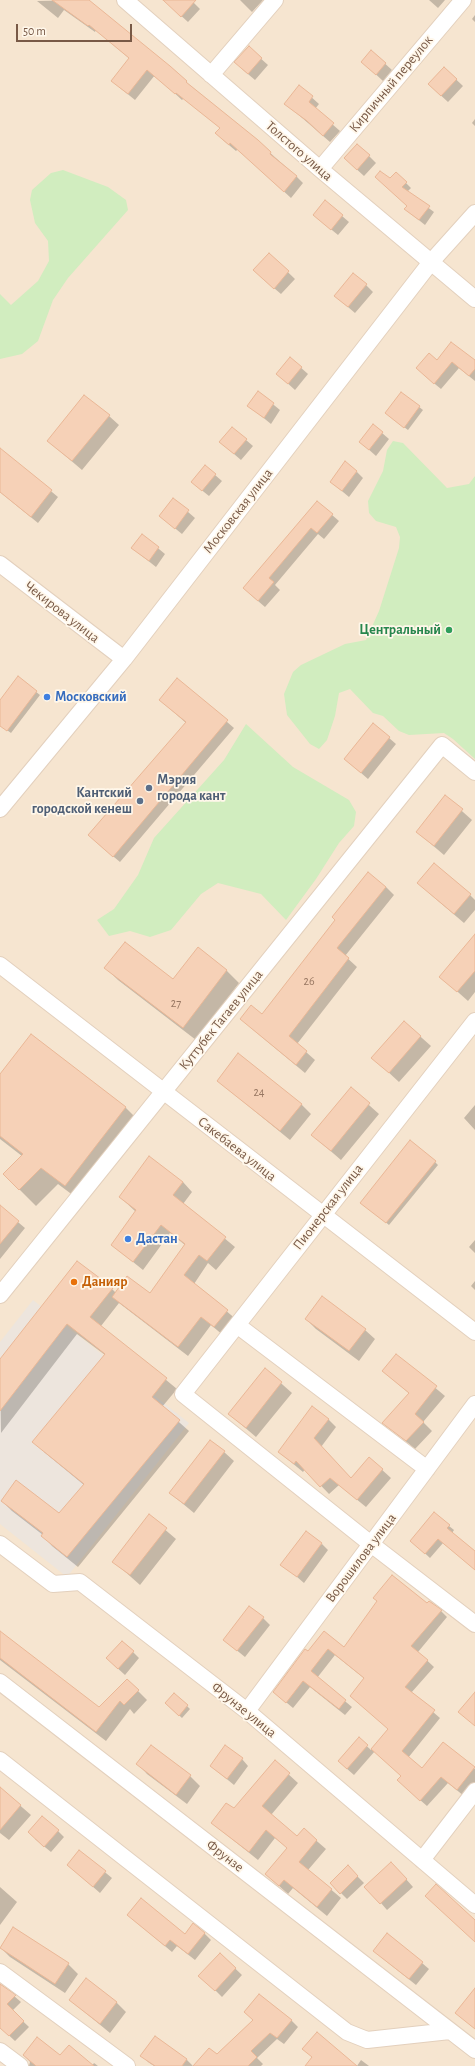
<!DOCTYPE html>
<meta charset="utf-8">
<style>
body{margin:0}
#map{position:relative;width:475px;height:2066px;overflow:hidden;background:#fef4e2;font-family:"Alegreya Sans",sans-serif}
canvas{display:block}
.scale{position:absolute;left:16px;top:24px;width:116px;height:18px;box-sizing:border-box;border:2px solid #785946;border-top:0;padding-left:5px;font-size:12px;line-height:14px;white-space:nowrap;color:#785946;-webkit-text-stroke:3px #fff7ea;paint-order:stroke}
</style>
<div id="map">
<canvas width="475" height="2066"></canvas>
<div class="scale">50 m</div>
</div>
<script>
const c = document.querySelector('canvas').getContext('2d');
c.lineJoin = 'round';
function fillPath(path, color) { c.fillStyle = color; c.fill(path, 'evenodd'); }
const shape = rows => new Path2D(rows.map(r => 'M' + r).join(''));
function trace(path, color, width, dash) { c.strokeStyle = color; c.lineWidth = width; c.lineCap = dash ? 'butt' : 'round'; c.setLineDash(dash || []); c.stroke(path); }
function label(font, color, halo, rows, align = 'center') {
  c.font = font + ' "Alegreya Sans",sans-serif'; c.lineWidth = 3.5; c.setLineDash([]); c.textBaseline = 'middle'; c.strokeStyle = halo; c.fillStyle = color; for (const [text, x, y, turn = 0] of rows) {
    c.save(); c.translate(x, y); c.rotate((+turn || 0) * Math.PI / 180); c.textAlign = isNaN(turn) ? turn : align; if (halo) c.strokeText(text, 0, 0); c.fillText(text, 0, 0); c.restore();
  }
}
fillPath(shape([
 [0,0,475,0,475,2066,0,2066]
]), '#f6e5d0');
fillPath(shape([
 [33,1300,189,1423,67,1577,0,1524,0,1342]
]), '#ede5dd');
fillPath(shape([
 [63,170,108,187,126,200,128,210,68,278,53,300,38,341,22,354,0,359,0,294,11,305,38,281,49,261,48,241,35,223,30,200,32,190,51,173],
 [393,441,403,443,447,488,469,484,475,476,475,759,453,739,444,733,409,735,399,731,383,716,373,713,350,689,339,693,335,716,327,740,319,749,310,744,287,715,284,694,293,672,301,665,345,644,366,640,379,611,399,548,400,537,396,527,376,521,369,513,368,501,383,471,387,450],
 [246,724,293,767,349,800,356,812,354,826,339,843,316,879,286,920,261,894,218,883,201,894,171,930,150,937,130,931,109,936,97,920,114,909,138,875,154,838,224,760]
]), '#d1edbf');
fillPath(shape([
 [87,0,257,141,297,177,303,183,291,198,238,149,236,151,223,140,221,128,184,98,182,100,155,75,135,100,119,87,130,59,96,30,95,32,64,10,58,18,37,1],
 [175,0,191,0,200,9,188,22,177,12],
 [240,0,263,0,252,12],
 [429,0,445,0,438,8],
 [475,15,475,22,472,19],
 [249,48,268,65,255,80,242,69],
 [371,51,392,70,383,81,369,68],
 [444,68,463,86,448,102,436,91],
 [299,86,319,104,315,109,340,131,330,142,286,104],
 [475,119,475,126,472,123],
 [358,145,376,163,364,176,352,165],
 [391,179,406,183,411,188,407,192,434,212,425,225,405,209,408,206],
 [342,216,349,222,338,235,321,221],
 [269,254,295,279,281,294,261,277],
 [366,285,373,292,355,313,335,296],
 [290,358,308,374,295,390,284,380],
 [437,361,475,361,475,381,459,368,441,389,424,375],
 [258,392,280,410,271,424,249,406],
 [401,393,423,410,408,430,389,416],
 [109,416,119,425,82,470,48,441],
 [382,433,389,439,376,456,367,448],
 [246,440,253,446,241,460,220,442],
 [0,449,58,497,38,523,0,492],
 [357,472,363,478,349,497,331,482],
 [215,475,222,481,209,496,199,488],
 [173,499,195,518,182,534,160,516],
 [317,502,339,521,324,539,318,534,275,585,280,590,265,607,251,595],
 [142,535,165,554,156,567,132,548],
 [18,678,40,695,11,733,0,725,0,702],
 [177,679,234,728,120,862,96,842,186,723,160,700],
 [373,724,396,744,368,779,345,759],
 [445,796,472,820,444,855,417,832],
 [386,887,394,895,345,956,357,967,297,1044,315,1060,305,1073,250,1027,262,1015,336,920],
 [429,893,470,895,475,900,475,910,464,923],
 [475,938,475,992,468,1001,441,977],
 [198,949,227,971,239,983,196,1040,118,980,106,968,174,980],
 [404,1022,431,1046,399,1082,373,1058],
 [0,1075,125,1107,142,1124,82,1202,58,1184,36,1206,4,1174,22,1156,0,1139],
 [218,1081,301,1104,311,1114,290,1140],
 [351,1089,379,1114,341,1160,312,1135],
 [475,1105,475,1130,464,1118],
 [435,1162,438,1165,389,1225,365,1205],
 [183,1182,192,1192,183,1204,235,1247,216,1270,208,1263,194,1284,237,1320,224,1336,211,1325,188,1356,119,1303,101,1326,177,1389,162,1407,189,1431,78,1567,52,1546,43,1535,12,1511,2,1501,60,1515,84,1485,44,1452,105,1355,77,1334,1,1433,0,1361,112,1289,116,1293,150,1294,185,1245,170,1233,143,1270,112,1245,136,1212,120,1197],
 [0,1207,25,1228,0,1259],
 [475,1240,475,1253,469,1247],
 [475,1281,475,1290,471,1286],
 [306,1319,365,1330,375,1339,359,1361,316,1329],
 [396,1355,445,1396,423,1422,432,1431,415,1449,384,1423,410,1394,383,1371],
 [265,1369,292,1393,256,1437,229,1414],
 [328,1419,336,1427,321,1447,351,1479,369,1458,391,1478,366,1507,339,1485,329,1494,305,1469,303,1472,279,1452],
 [224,1452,234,1461,194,1513,170,1493],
 [149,1516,176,1539,140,1585,113,1561],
 [449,1526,454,1530,452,1533,475,1552,475,1569,443,1543,430,1558,416,1545],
 [322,1544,328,1550,304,1583,282,1564],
 [427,1605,441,1611,447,1617,418,1652,434,1667,411,1693,440,1718,408,1758,422,1770,443,1743,475,1769,475,1783,464,1796,448,1783,427,1806,404,1786,402,1776,375,1751,354,1775,346,1768,359,1739,371,1750,389,1730,365,1679,335,1655,317,1678,352,1707,345,1715,310,1687,293,1708,274,1692,324,1633,344,1648],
 [263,1618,270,1625,245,1657,224,1640],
 [0,1633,99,1709,127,1680,147,1700,134,1714,130,1709,106,1741,0,1660],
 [133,1652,139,1658,125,1675,114,1665],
 [169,1706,187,1706,190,1709,182,1718],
 [242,1759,248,1766,234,1785,211,1766],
 [275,1762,298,1783,271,1815,297,1837,304,1830,326,1849,308,1870,341,1898,327,1916,293,1888,288,1894,266,1874,288,1848,275,1838,258,1860,212,1823,234,1810],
 [138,1764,190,1776,200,1786,187,1804,147,1774],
 [0,1788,31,1815,9,1840,0,1833],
 [58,1831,64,1837,51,1852,35,1839],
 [79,1851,112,1878,100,1893,68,1865],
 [348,1867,364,1883,347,1899,331,1883],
 [398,1870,413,1887,387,1910,381,1903],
 [0,1887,17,1902,0,1925],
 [135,1921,185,1935,204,1933,211,1940,195,1960,177,1946,172,1952],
 [388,1934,429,1969,416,1985,381,1957],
 [0,1947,68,1964,78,1974,65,1993,10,1957],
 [220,1954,242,1975,222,1997,200,1975],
 [0,1984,21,2002,12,2011,29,2027,15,2041,0,2027],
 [70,2000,116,2002,126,2012,110,2033],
 [291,2020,298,2027,284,2044,277,2039,257,2058,263,2064,261,2066,195,2066],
 [155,2037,187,2060,193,2066,154,2066,148,2062,142,2055],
 [24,2055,61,2057,92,2066,94,2063,98,2066,29,2066,30,2062],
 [361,2060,369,2066,357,2066]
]), '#0003');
const building = shape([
 [52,0,89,0,170,66,187,81,186,82,258,140,271,152,270,154,297,176,284,192,230,143,229,145,215,133,220,128,176,93,175,94,147,70,128,94,111,81,129,58,89,25,88,26,52,0],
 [163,0,196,0,181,17,163,0],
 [249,46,262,58,248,74,234,62,249,46],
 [371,50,386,63,376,75,361,62,371,50],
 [444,67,457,79,441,96,428,84,444,67],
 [299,85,313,96,309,102,334,123,323,136,307,121,284,104,299,85],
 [357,144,370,155,357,170,344,158,357,144],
 [380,171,390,178,396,172,407,182,402,187,430,206,419,220,404,209,407,206,375,177,380,171],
 [325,200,343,215,331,230,313,215,325,200],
 [269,253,289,271,274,289,253,270,269,253],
 [353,273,367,284,348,307,334,296,353,273],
 [451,342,475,360,475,369,469,376,452,362,434,384,416,368,429,353,437,360,451,342],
 [290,357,302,367,288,384,276,374,290,357],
 [258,391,274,403,264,418,247,406,258,391],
 [401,392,420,406,404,428,385,413,401,392],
 [84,395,110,415,72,461,47,441,84,395],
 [373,424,383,432,369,450,359,442,373,424],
 [232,427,247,439,234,454,219,442,232,427],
 [0,448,52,490,31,517,0,492,0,448],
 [345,461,357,471,342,491,330,482,345,461],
 [205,465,216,474,202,491,191,482,205,465],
 [173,498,189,510,175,529,159,516,173,498],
 [317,501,333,514,317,533,311,528,269,578,274,582,258,601,243,588,317,501],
 [142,534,159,547,149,561,131,548,142,534],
 [18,676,37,691,7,731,0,726,0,700,18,676],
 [177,678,228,720,113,857,88,835,186,722,159,700,177,678],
 [373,723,390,737,361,773,344,759,373,723],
 [445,795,463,809,434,846,416,832,445,795],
 [434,863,471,894,454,914,417,883,434,863],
 [368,872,386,887,337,948,349,958,289,1036,307,1051,296,1065,240,1019,251,1005,262,1014,335,920,332,917,368,872],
 [475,934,475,971,457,992,439,977,475,934],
 [125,942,173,979,198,947,227,970,183,1028,104,968,125,942],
 [404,1021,421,1036,389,1073,371,1058,404,1021],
 [31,1034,126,1107,65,1186,41,1168,19,1190,3,1174,23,1154,0,1136,0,1074,31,1034],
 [238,1053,302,1104,280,1131,217,1081,238,1053],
 [351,1087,370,1103,331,1151,311,1135,351,1087],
 [410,1140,436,1161,386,1223,360,1203,410,1140],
 [149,1156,183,1182,173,1195,226,1237,207,1261,199,1255,184,1275,228,1310,214,1327,201,1317,178,1347,112,1297,127,1276,150,1293,185,1244,161,1225,133,1262,111,1245,136,1210,119,1197,149,1156],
 [0,1205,19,1221,0,1244,0,1205],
 [77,1261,113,1288,90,1317,167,1378,152,1397,180,1420,67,1557,41,1536,43,1533,1,1501,16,1480,59,1513,84,1484,32,1442,105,1354,67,1324,0,1411,0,1359,77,1261],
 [322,1296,366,1329,349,1351,305,1319,322,1296],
 [396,1354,437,1386,415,1414,424,1422,406,1441,382,1423,409,1393,382,1371,396,1354],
 [265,1368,282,1382,246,1428,228,1414,265,1368],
 [312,1406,329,1419,314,1438,351,1478,369,1457,383,1469,357,1500,330,1478,320,1487,296,1461,294,1464,278,1452,312,1406],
 [210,1440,225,1451,184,1504,169,1493,210,1440],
 [434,1512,450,1525,447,1528,475,1551,475,1570,438,1539,425,1554,410,1541,434,1512],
 [149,1514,167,1528,130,1575,112,1562,149,1514],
 [306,1531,322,1543,297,1577,280,1565,306,1531],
 [392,1575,427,1603,429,1601,442,1610,411,1646,428,1660,405,1687,435,1710,402,1751,422,1768,443,1742,475,1767,457,1790,441,1777,420,1801,397,1780,401,1776,371,1749,388,1729,350,1696,364,1678,328,1649,311,1671,346,1700,339,1709,303,1681,286,1703,273,1692,305,1649,308,1651,324,1631,344,1647,377,1601,373,1598,392,1575],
 [249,1606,264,1617,237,1651,223,1640,249,1606],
 [0,1631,99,1707,127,1679,139,1690,124,1705,120,1701,96,1732,0,1658,0,1631],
 [122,1641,134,1651,118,1669,106,1658,122,1641],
 [475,1692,475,1726,458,1712,475,1692],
 [174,1693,188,1705,179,1716,165,1703,174,1693],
 [359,1737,368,1745,347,1769,338,1761,359,1737],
 [151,1745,191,1775,176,1795,136,1764,151,1745],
 [225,1745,243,1758,227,1779,210,1766,225,1745],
 [275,1760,290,1773,262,1806,297,1836,304,1828,317,1840,299,1862,332,1889,317,1907,284,1880,279,1886,265,1874,287,1848,266,1830,249,1852,211,1823,226,1803,234,1808,275,1760],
 [0,1787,21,1805,0,1830,0,1787],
 [42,1816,59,1830,44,1847,28,1832,42,1816],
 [79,1850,106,1871,93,1887,67,1865,79,1850],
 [391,1862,407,1879,380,1904,364,1887,391,1862],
 [348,1865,358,1876,340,1894,330,1883,348,1865],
 [436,1884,475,1920,475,1942,425,1896,436,1884],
 [141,1898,185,1934,193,1923,205,1933,188,1954,170,1940,165,1946,127,1915,141,1898],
 [13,1927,69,1963,55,1984,0,1948,13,1927],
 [387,1933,423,1962,409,1979,373,1951,387,1933],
 [220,1953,236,1968,215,1991,198,1976,220,1953],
 [86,1978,117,2002,100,2024,69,2000,86,1978],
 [0,1984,16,1995,7,2004,24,2021,9,2036,0,2028,0,1984],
 [475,1988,475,2029,455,2013,475,1988],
 [259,1994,292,2020,277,2038,270,2033,251,2051,257,2057,248,2066,193,2066,209,2048,217,2054,253,2020,244,2012,259,1994],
 [317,2032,357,2066,305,2066,312,2057,302,2049,317,2032],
 [155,2036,187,2059,182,2066,155,2066,140,2056,155,2036],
 [37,2037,60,2055,69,2045,94,2066,36,2066,23,2055,37,2037]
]);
fillPath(building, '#f6d1b7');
trace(building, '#eab796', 1);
const minor = shape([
 [125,0,320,169,475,299],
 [211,75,275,0],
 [320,169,463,0],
 [0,564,124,659],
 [0,809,124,659,431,262,475,213],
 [0,965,475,1332],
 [475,1021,183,1394,371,1544,475,1624],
 [0,1295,442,745,475,772],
 [237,1325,427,1469],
 [0,1544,53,1584,80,1582,247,1711,475,1905],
 [0,1682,475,2050],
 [247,1711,475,1404],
 [0,1760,347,2032,367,2040,450,2031],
 [422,1860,475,1791],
 [0,1972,127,2066],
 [0,2051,20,2066]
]);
trace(minor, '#e3d0bd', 18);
trace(minor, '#fff', 16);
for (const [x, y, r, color] of [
 [449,630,4,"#2e9e5b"],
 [47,697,4,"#3f7fe0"],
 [149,788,4,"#5c6f8a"],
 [140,801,4,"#5c6f8a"],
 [128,1239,4,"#3f7fe0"],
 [74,1282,4,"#e8710a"]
]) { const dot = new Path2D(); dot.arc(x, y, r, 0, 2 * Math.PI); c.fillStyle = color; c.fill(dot); trace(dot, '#fff7ea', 1.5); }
label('12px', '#987762', null, [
 ["26",309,981],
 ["27",176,1003],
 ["24",259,1092]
]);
label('14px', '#785946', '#fff7ea', [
 ["Кирпичный переулок",391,84,-50],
 ["Толстого улица",299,151,41],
 ["Московская улица",238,511,-52],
 ["Чекирова улица",62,612,38],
 ["Куттубек Тагаев улица",221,1020,-51],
 ["Сакебаева улица",237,1149,38],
 ["Пионерская улица",328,1207,-52],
 ["Ворошилова улица",361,1558,-53],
 ["Фрунзе улица",244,1710,39],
 ["Фрунзе",225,1856,38]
]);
label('bold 14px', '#27864d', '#fff7ea', [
 ["Центральный",441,630]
], 'right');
label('bold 14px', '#366cbe', '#fff7ea', [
 ["Московский",55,697],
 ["Дастан",136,1239]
], 'left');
label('bold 14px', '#4e5e75', '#fff7ea', [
 ["Мэрия",157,780],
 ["города кант",157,796],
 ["Кантский",132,793,"right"],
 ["городской кенеш",132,809,"right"]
], 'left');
label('bold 14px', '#c56008', '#fff7ea', [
 ["Данияр",82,1282]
], 'left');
</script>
